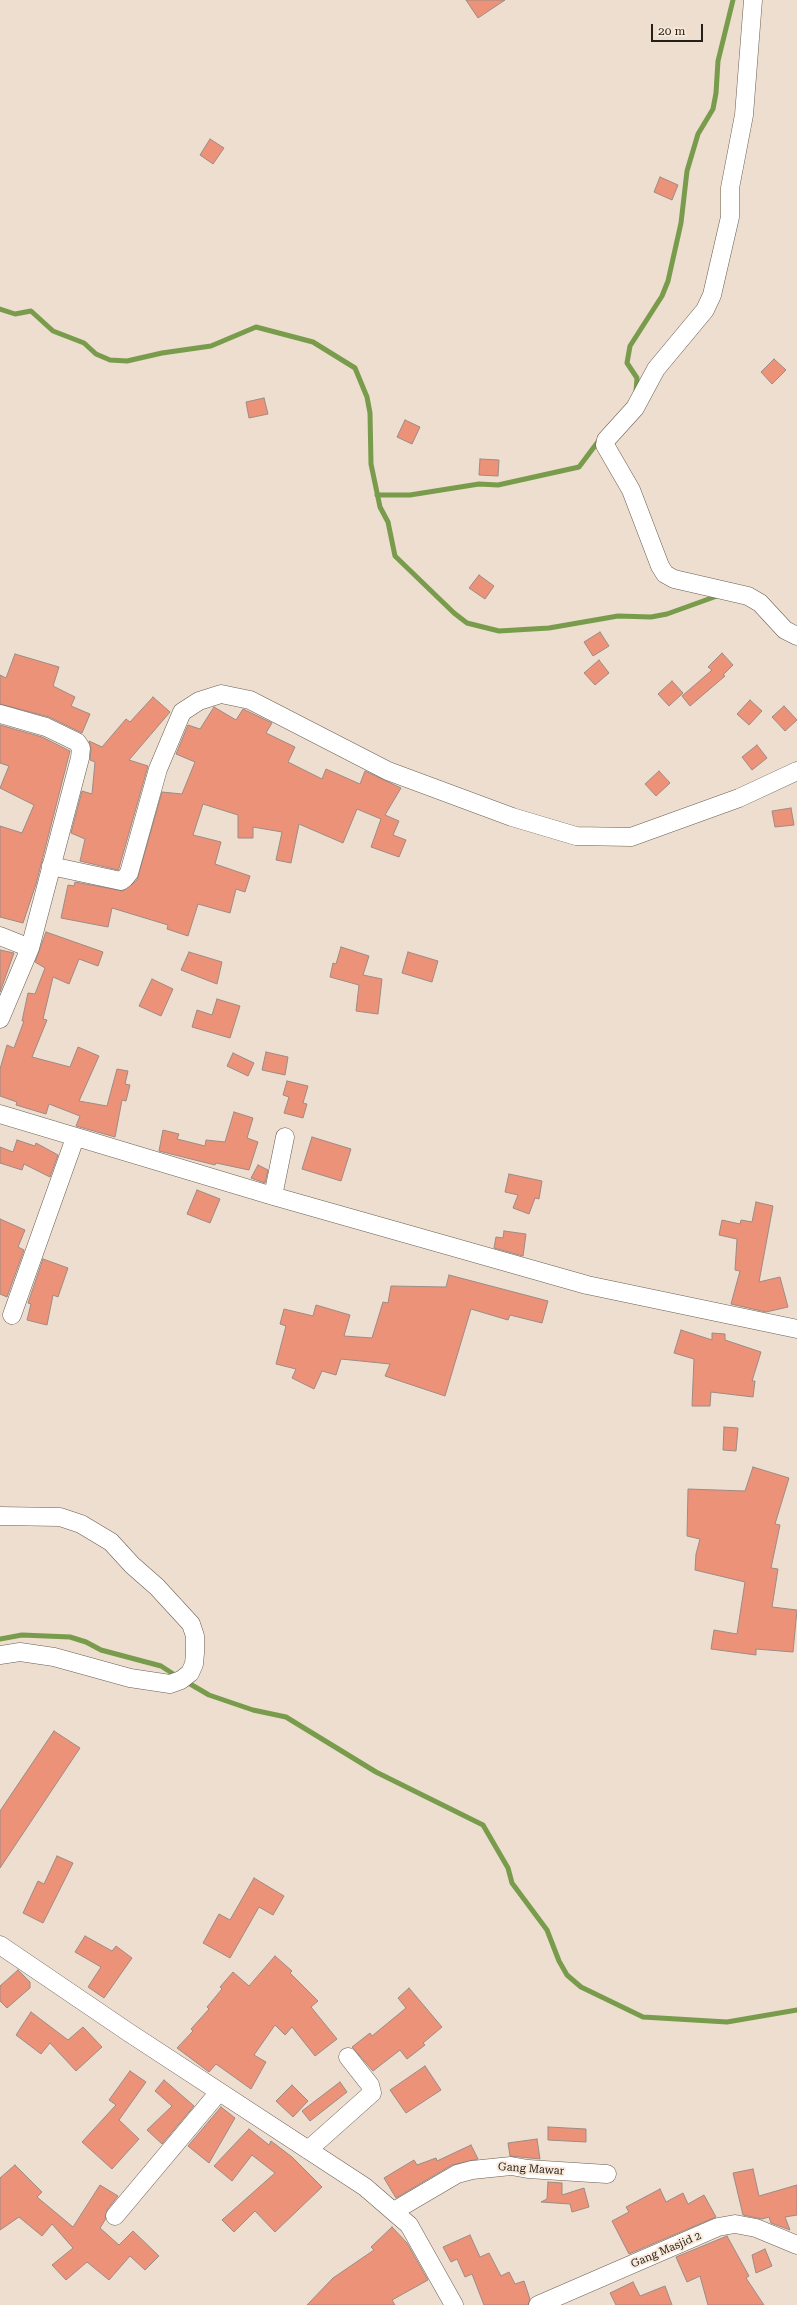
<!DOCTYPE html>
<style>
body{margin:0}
#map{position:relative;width:797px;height:2305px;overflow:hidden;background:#eddecf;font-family:"Roboto Serif",serif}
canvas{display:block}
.scale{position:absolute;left:651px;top:24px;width:52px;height:18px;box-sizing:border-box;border:2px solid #241f19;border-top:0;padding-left:5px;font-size:12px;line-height:14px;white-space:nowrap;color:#241f19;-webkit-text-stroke:3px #faebdc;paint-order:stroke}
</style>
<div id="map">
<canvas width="797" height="2305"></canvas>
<div class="scale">20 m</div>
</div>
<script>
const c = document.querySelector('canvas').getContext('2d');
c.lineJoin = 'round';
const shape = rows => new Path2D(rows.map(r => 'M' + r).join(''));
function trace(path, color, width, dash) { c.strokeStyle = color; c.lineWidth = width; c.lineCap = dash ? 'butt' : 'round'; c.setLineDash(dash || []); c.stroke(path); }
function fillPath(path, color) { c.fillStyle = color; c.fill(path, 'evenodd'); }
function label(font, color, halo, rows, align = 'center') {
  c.font = font + ' "Roboto Serif",serif'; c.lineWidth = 4; c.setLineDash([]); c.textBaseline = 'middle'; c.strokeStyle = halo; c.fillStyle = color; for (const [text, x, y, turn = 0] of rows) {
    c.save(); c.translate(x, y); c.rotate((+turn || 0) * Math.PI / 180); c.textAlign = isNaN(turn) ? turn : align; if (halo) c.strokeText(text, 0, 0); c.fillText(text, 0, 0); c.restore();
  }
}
trace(shape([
 [0,309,15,314,31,311,53,331,84,343,96,354,110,360,127,361,162,353,211,346,256,327,313,342,355,368,367,397,370,413,371,464,380,507,388,522,395,556,454,613,467,623,499,631,549,628,618,616,651,617,667,614,717,596],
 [636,391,637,378,627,363,630,346,662,296,668,281,681,223,687,171,698,134,713,109,716,93,718,61,733,0],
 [377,495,410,495,479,484,498,485,579,467,600,439],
 [0,1639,22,1635,70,1637,86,1642,101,1650,161,1666,178,1677],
 [185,1681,209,1695,253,1710,286,1717,376,1772,483,1825,508,1868,512,1883,547,1930,559,1961,567,1975,581,1987,643,2017,727,2022,797,2010]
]), '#789c4c', 5);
const building = shape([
 [466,0,505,0,478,18,466,0],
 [210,139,224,148,213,164,200,155,210,139],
 [660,177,678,185,672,200,654,192,660,177],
 [774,359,786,370,772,384,761,372,774,359],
 [264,398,268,414,249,418,246,402,264,398],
 [405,420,420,427,412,444,397,437,405,420],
 [480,459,499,460,498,476,479,475,480,459],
 [479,575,494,586,485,599,469,588,479,575],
 [600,632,609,646,593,656,584,642,600,632],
 [722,653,733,665,723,675,725,676,690,706,682,696,712,670,708,667,722,653],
 [15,654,59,667,53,686,75,697,71,706,90,714,82,733,49,717,0,704,0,675,6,678,15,654],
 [599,660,609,673,595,685,584,673,599,660],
 [672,681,683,693,669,706,658,694,672,681],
 [153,697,170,712,129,760,148,766,119,868,118,870,80,861,85,839,71,833,82,791,92,794,95,762,90,760,91,749,89,741,102,747,126,719,130,722,153,697],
 [750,700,762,711,749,725,737,714,750,700],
 [784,706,797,720,785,731,772,717,784,706],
 [214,707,236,720,243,709,272,723,266,733,295,747,288,762,322,779,326,769,360,784,365,771,401,788,385,815,399,821,393,835,406,840,399,857,371,847,381,819,357,809,343,843,299,824,291,863,276,860,282,832,253,827,253,838,238,838,238,815,203,804,193,835,221,842,215,864,250,876,245,892,236,889,230,913,198,904,188,936,167,929,168,925,112,908,108,927,61,918,68,885,74,886,75,882,123,891,137,880,162,792,182,794,195,762,176,754,188,725,200,729,214,707],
 [0,725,42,737,70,751,36,884,23,923,0,917,0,826,22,833,34,805,0,788,9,766,0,763,0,725],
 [757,745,767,758,752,770,742,757,757,745],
 [659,771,670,783,656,796,645,784,659,771],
 [791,808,794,825,775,827,772,811,791,808],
 [46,932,103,952,98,966,79,959,69,984,53,977,43,1019,47,1020,32,1057,70,1067,78,1047,99,1056,79,1101,107,1106,117,1069,128,1071,125,1084,130,1085,126,1101,122,1100,115,1137,76,1126,80,1116,49,1104,46,1114,16,1105,17,1102,0,1096,0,1069,7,1045,14,1048,24,1021,22,1021,28,993,35,994,45,968,35,962,46,932],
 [341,947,369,956,363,975,382,979,378,1014,356,1011,359,985,330,977,333,963,336,964,341,947],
 [0,950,14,953,0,992,0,950],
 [189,952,222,962,217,984,181,970,189,952],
 [408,952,438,961,432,982,402,973,408,952],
 [152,979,173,989,161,1016,139,1006,152,979],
 [217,999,240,1006,230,1038,192,1027,197,1010,212,1015,217,999],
 [266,1052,288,1057,285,1075,262,1070,266,1052],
 [233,1053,254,1063,248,1076,227,1066,233,1053],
 [287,1081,308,1086,303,1103,307,1104,303,1118,284,1113,289,1097,283,1095,287,1081],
 [234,1112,253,1118,247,1138,258,1142,249,1170,216,1163,215,1165,159,1151,163,1130,179,1134,177,1139,205,1146,206,1140,225,1142,234,1112],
 [312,1137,351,1149,341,1181,302,1169,312,1137],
 [17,1140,35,1146,36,1143,58,1155,50,1177,24,1164,22,1170,0,1163,0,1147,13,1152,17,1140],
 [258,1165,268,1170,265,1183,251,1178,258,1165],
 [509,1174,542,1181,539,1199,535,1198,529,1214,513,1208,518,1195,505,1192,509,1174],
 [197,1190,220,1199,210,1223,187,1214,197,1190],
 [756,1202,773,1206,759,1282,780,1277,788,1307,766,1312,731,1304,740,1271,735,1270,737,1239,719,1235,722,1220,740,1224,741,1220,752,1222,756,1202],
 [0,1219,25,1230,18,1247,24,1250,7,1297,0,1294,0,1219],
 [504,1231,526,1234,523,1256,494,1248,496,1237,503,1238,504,1231],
 [43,1259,68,1268,58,1297,53,1295,47,1325,27,1320,31,1304,28,1303,43,1259],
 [449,1275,548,1301,542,1323,510,1315,508,1320,471,1309,445,1396,385,1376,390,1364,341,1359,336,1375,322,1371,314,1389,292,1378,296,1369,276,1364,286,1326,280,1324,284,1309,313,1316,316,1305,350,1315,344,1336,372,1338,383,1302,388,1303,391,1286,446,1287,449,1275],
 [681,1330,712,1340,712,1333,725,1334,725,1340,761,1352,752,1381,755,1381,753,1397,711,1392,710,1406,692,1406,694,1359,674,1353,681,1330],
 [724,1427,738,1428,736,1451,723,1450,724,1427],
 [753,1467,789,1478,775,1524,780,1525,771,1568,778,1569,772,1607,797,1610,793,1652,756,1649,756,1655,711,1649,714,1630,737,1634,745,1582,695,1570,696,1554,700,1539,687,1536,688,1489,745,1491,753,1467],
 [54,1731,80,1748,0,1868,0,1811,54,1731],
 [57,1856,73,1863,43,1923,23,1913,38,1881,44,1884,57,1856],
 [254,1878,284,1896,273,1915,259,1907,230,1958,203,1943,219,1914,230,1920,254,1878],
 [85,1936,112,1951,116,1946,132,1958,104,1998,88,1987,101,1967,75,1952,85,1936],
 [275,1956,292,1971,290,1973,318,2001,311,2007,337,2039,315,2056,292,2027,285,2035,275,2025,254,2055,266,2062,251,2089,216,2064,209,2072,177,2048,193,2031,191,2029,209,2009,207,2007,222,1989,220,1987,233,1972,249,1986,275,1956],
 [18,1970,30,1982,30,1988,7,2008,0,2001,0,1986,18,1970],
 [409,1988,442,2027,423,2043,425,2045,407,2059,400,2050,373,2071,352,2047,370,2033,372,2036,406,2008,398,1998,409,1988],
 [31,2012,68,2040,83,2027,102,2047,76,2071,50,2043,41,2054,16,2035,31,2012],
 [425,2066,441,2090,406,2113,390,2090,425,2066],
 [130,2071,146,2082,119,2120,139,2139,112,2169,82,2142,116,2105,109,2100,130,2071],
 [164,2080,194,2106,162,2144,147,2130,172,2106,155,2091,164,2080],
 [340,2082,347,2092,310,2121,302,2111,340,2082],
 [292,2085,308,2101,293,2117,276,2101,292,2085],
 [221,2107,235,2118,209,2163,188,2146,221,2107],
 [548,2127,586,2129,586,2142,548,2140,548,2127],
 [249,2129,269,2145,271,2141,292,2157,322,2187,275,2232,255,2211,234,2232,222,2220,275,2173,252,2155,232,2181,214,2166,249,2129],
 [537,2139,540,2159,510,2156,508,2143,537,2139],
 [471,2145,478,2159,452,2165,396,2198,384,2178,414,2160,417,2165,436,2158,437,2161,471,2145],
 [15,2165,42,2192,37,2197,73,2227,100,2185,118,2196,107,2210,105,2220,100,2228,119,2245,133,2231,159,2256,145,2270,130,2256,109,2280,87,2262,66,2280,52,2265,73,2248,52,2224,42,2236,19,2217,0,2230,0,2178,15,2165],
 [753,2169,759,2196,797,2185,797,2215,785,2217,790,2230,771,2223,769,2217,762,2219,743,2215,733,2173,753,2169],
 [548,2182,562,2183,562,2195,584,2188,589,2207,572,2212,570,2204,541,2202,547,2199,548,2182],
 [660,2189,666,2202,683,2193,688,2204,704,2195,716,2217,629,2254,612,2221,629,2212,626,2207,660,2189],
 [392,2227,407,2243,428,2280,392,2300,395,2305,307,2305,333,2278,374,2250,371,2247,392,2227],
 [470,2235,480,2257,489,2253,501,2276,509,2272,515,2284,524,2281,530,2299,528,2305,484,2305,472,2274,465,2277,457,2259,451,2262,443,2247,470,2235],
 [727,2236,749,2276,746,2278,764,2305,708,2305,700,2276,687,2282,676,2257,727,2236],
 [765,2249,772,2266,756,2273,752,2255,765,2249],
 [633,2282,640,2296,665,2286,672,2305,616,2305,610,2293,633,2282]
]);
fillPath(building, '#ec9279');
trace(building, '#9e8a84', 1);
const minor = shape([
 [753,0,744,115,730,188,730,217,712,295,705,310,656,369,635,408,606,440,605,445,631,490,660,566,665,574,674,579,748,596,760,603,785,630,797,636],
 [0,714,46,727,77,742,81,748,80,758,30,948,0,1019],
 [51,866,121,881,125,878,129,873,158,769,182,712,199,701,221,694,250,700,388,771,512,817,576,836,631,837,739,798,797,771],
 [0,936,30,948],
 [0,1114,273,1196,587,1285,797,1329],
 [273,1196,285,1137],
 [12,1315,75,1138],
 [0,1516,60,1517,81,1524,111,1542,132,1565,157,1587,191,1624,195,1636,195,1653,194,1664,190,1673,181,1680,170,1684,130,1678,54,1657,20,1652,0,1655],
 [0,1945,128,2032,365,2187,409,2225,454,2305],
 [308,2150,372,2093,370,2085,348,2057],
 [394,2211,457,2174,472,2170,511,2166,528,2169,607,2174],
 [115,2216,219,2092],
 [538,2305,718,2227,735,2224,756,2228,797,2245]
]);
trace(minor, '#6b5e51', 19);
trace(minor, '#fff', 18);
label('11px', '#241f19', '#faebdc', [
 ["Gang Mawar",531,2169,4],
 ["Gang Masjid 2",666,2250,-23]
]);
</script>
